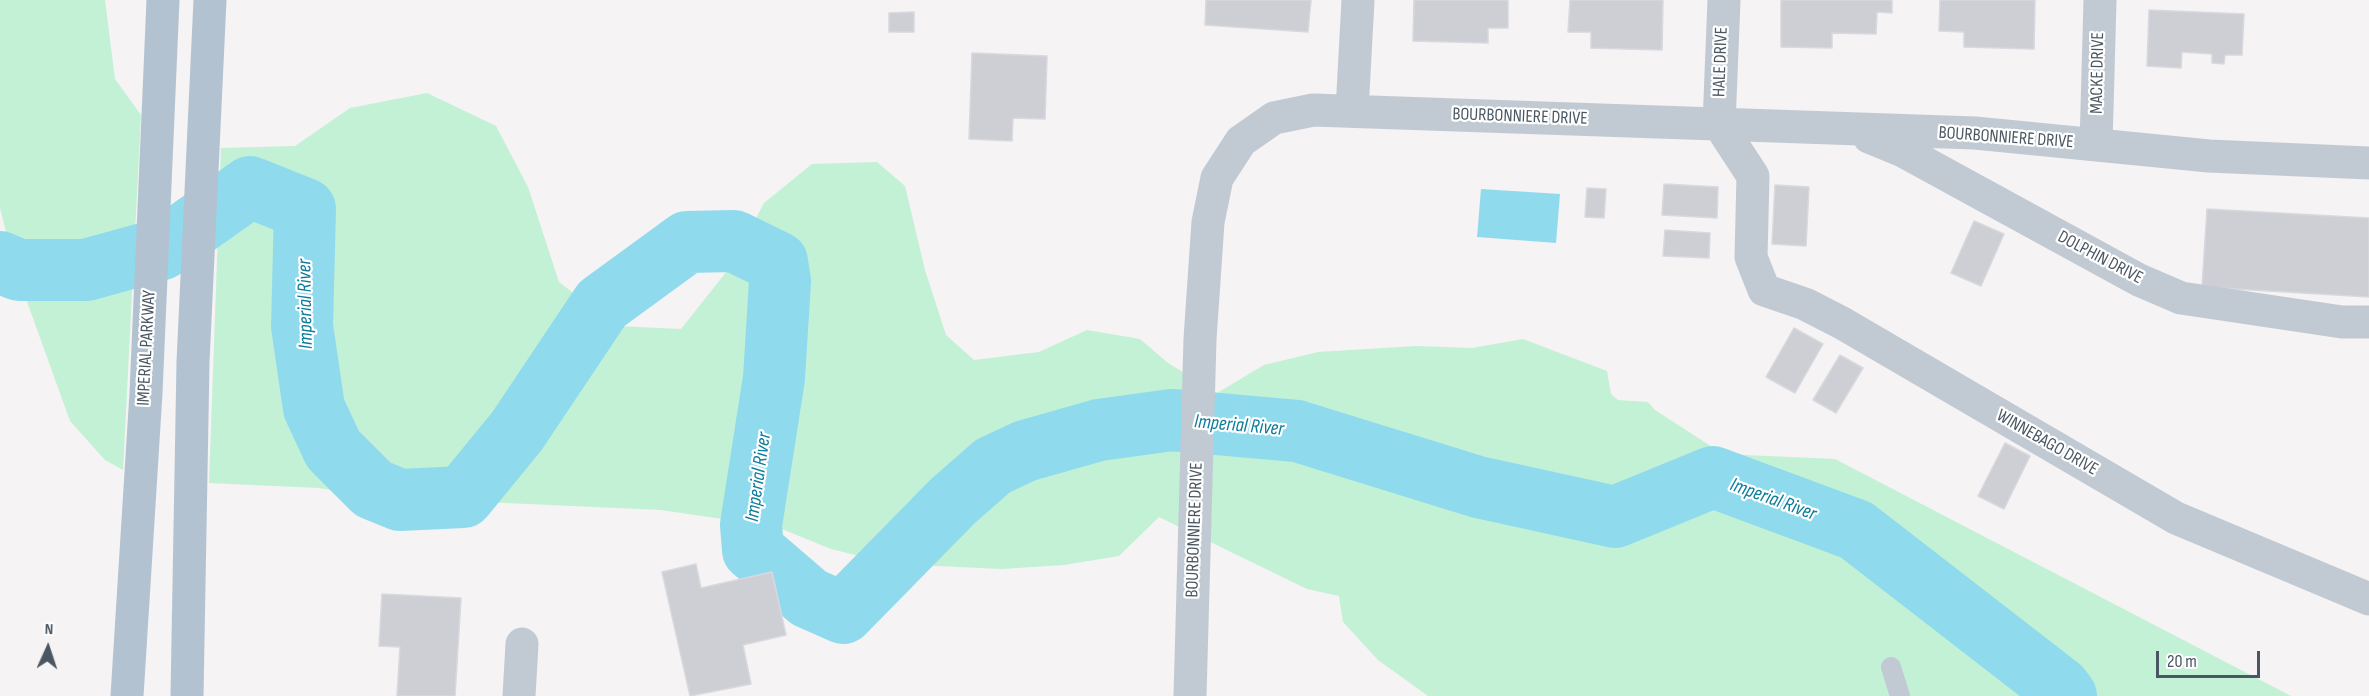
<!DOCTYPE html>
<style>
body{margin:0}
#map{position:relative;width:2369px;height:696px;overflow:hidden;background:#f5f3f3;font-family:"Sofia Sans Condensed",sans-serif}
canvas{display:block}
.north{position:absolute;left:18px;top:618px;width:60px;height:60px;-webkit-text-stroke:4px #fff;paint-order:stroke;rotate:3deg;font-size:16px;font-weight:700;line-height:24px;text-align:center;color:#4a5661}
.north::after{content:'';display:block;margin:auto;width:21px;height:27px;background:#4a5661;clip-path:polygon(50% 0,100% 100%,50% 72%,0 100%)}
.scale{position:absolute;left:2156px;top:651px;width:104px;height:27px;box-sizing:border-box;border:3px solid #4a5661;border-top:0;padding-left:8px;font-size:18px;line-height:21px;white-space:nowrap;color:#4a5661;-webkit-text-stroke:4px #fff;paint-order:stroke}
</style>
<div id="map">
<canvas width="2369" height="696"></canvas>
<div class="north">N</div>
<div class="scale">20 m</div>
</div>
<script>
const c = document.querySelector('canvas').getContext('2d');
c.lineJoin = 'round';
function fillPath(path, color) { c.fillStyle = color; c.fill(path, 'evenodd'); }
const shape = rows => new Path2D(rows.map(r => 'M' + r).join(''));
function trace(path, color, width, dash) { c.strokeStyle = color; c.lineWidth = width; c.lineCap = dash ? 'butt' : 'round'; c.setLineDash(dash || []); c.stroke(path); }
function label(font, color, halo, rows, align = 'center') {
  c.font = font + ' "Sofia Sans Condensed",sans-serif'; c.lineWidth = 4.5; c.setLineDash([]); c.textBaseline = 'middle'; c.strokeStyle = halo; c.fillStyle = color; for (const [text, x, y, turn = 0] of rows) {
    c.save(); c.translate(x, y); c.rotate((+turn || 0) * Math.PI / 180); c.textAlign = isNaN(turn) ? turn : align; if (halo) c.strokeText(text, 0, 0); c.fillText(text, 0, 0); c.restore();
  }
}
fillPath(shape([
 [0,0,105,0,115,79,141,115,123,470,105,460,70,421,16,271,0,208],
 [427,93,496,126,528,187,559,282,616,326,681,329,731,266,764,203,812,164,877,162,905,186,925,270,946,335,974,360,1039,352,1087,330,1140,339,1168,363,1217,393,1264,365,1318,352,1416,346,1472,348,1523,339,1607,371,1611,394,1618,400,1648,402,1655,410,1723,454,1835,459,2291,696,1428,696,1378,660,1343,622,1339,596,1307,589,1159,517,1119,556,1064,565,1002,569,892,564,831,549,777,527,661,510,374,497,319,488,209,483,221,148,295,146,350,108]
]), '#c3f1d5');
fillPath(shape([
 [1481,189,1560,194,1556,243,1477,237]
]), '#90daee');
trace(shape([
 [0,262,19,270,86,270,162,249,250,187,305,209,302,326,314,408,333,449,373,489,400,500,463,497,517,431,602,304,687,242,734,241,777,262,780,281,774,378,751,525,753,550,809,598,843,613,953,501,993,466,1025,451,1099,430,1172,420,1297,431,1478,487,1615,517,1713,477,1856,530,2060,688,2066,696]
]), '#90daee', 62);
const building = shape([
 [1206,0,1311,0,1308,32,1205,25,1206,0],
 [1414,0,1508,0,1508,28,1488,28,1488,43,1413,41,1414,0],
 [1570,0,1663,0,1662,50,1591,48,1591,32,1568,32,1570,0],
 [1781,0,1892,0,1892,13,1877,12,1876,34,1832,33,1832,48,1781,47,1781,0],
 [1940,0,2035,0,2034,49,1964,47,1964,32,1939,31,1940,0],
 [2149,10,2244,14,2242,55,2225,55,2224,64,2212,63,2212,54,2182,52,2181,68,2147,66,2149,10],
 [914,12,914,32,889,32,889,13,914,12],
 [972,53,1047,56,1045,119,1013,118,1012,141,969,139,972,53],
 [1664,184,1718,187,1717,218,1662,215,1664,184],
 [1775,185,1809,187,1806,246,1772,244,1775,185],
 [1587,188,1606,189,1604,218,1585,217,1587,188],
 [2207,209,2369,218,2369,297,2202,287,2207,209],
 [1974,221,2004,234,1981,286,1951,273,1974,221],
 [1665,230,1710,233,1709,258,1663,256,1665,230],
 [1794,328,1823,344,1795,393,1766,377,1794,328],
 [1840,355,1863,368,1836,413,1813,400,1840,355],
 [2005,443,2030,456,2004,509,1978,496,2005,443],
 [696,564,701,588,772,572,786,635,743,645,751,684,690,696,662,572,696,564],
 [382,594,461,598,455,696,397,696,400,647,379,646,382,594]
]);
fillPath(building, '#cdcfd5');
trace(building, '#d7d9de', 1.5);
trace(shape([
 [1891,667,1900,696]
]), '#c1cad2', 20);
trace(shape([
 [1724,0,1719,124,1753,176,1751,257,1764,290,1805,304,1842,323,2176,518,2369,599],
 [1352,111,1358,0],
 [1869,137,1903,151,2139,280,2181,298,2342,322,2369,322],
 [2096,145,2100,0],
 [519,696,522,644],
 [1190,696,1200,339,1208,222,1217,178,1241,141,1274,118,1313,110,1975,133,2209,156,2369,163]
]), '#c1cad2', 33);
trace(shape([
 [127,696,146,393,163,0],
 [187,696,193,362,210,0]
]), '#b3c2d1', 33);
label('18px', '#4a5661', '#fff', [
 ["HALE DRIVE",1721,62,-88],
 ["MACKE DRIVE",2098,73,-89],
 ["BOURBONNIERE DRIVE",1520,117,2],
 ["BOURBONNIERE DRIVE",2006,138,4],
 ["DOLPHIN DRIVE",2100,258,28],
 ["IMPERIAL PARKWAY",147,348,-87],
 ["WINNEBAGO DRIVE",2047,443,30],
 ["BOURBONNIERE DRIVE",1195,530,-88]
]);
label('italic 20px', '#0c7c9b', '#fff', [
 ["Imperial River",306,304,-91],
 ["Imperial River",1239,426,5],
 ["Imperial River",759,477,-82],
 ["Imperial River",1773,500,20]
]);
</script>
